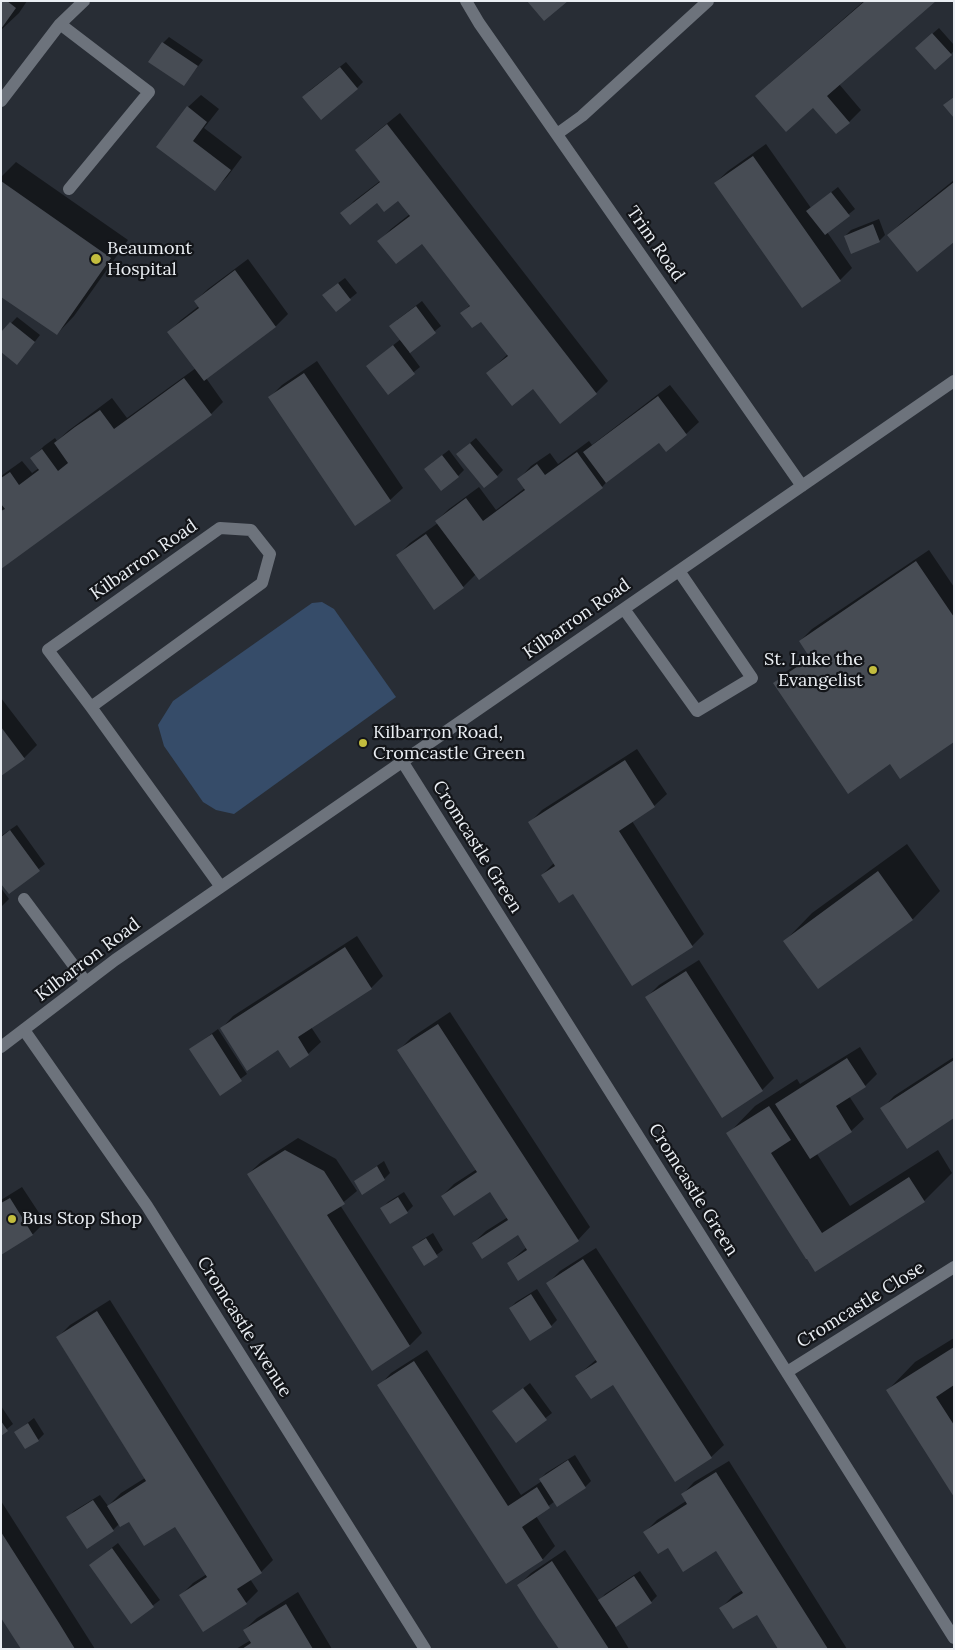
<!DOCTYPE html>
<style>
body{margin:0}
#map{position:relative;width:955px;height:1650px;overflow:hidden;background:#282d35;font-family:Lora,serif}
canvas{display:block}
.frame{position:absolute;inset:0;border:2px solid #eaeef3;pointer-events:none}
</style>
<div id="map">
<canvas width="955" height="1650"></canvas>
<div class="frame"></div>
</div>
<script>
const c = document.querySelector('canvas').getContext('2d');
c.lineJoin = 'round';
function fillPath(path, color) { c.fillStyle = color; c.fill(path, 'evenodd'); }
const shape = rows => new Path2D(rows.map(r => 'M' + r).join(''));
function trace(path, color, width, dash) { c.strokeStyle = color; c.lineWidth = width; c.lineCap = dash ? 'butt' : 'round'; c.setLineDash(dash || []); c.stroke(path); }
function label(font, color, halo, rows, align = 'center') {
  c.font = font + ' Lora,serif'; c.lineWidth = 4.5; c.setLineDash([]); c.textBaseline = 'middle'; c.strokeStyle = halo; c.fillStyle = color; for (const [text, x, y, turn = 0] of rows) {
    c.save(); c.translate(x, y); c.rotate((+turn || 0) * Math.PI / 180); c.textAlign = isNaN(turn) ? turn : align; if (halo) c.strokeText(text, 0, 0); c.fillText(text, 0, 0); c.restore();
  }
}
fillPath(shape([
 [322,602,334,609,396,697,234,814,216,810,203,802,164,746,158,725,173,701,312,603]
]), '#364c69');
fillPath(shape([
 [1,1,27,1,19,13,1,30],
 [864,1,934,1,839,84,861,110,849,122,769,84],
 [939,28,954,45,954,51,935,68,923,42],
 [169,37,203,60,184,84,163,43],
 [346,62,363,82,357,88,309,91],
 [201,95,219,109,204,128,242,157,227,177,215,189,158,146,188,107],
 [400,113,608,381,596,393,533,387,488,373,508,354,482,320,462,313,470,305,422,242,379,241,391,229,410,214,398,199,378,201,342,213,354,201,380,181,356,150,369,138],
 [766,144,811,208,838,187,855,209,827,232,852,268,840,280,802,306,715,183,728,171],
 [16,162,128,240,74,316,57,334,1,295,1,177],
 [954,180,954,240,889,235,901,223],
 [879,219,885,235,879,241,845,236,851,230],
 [248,259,288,314,276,326,206,378,223,402,211,414,1,567,1,476,22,461,32,473,39,468,32,458,44,446,55,438,57,441,68,431,112,398,127,418,196,368,169,332,181,320,199,306,195,301,208,289],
 [345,278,357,293,336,310,330,289],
 [422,301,441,326,409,352,420,367,388,393,367,366,401,339,397,320],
 [17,317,40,335,23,357,1,334],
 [317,361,403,488,390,500,356,524,270,397,282,385],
 [670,385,699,422,686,434,666,450,659,441,612,476,602,487,476,574,463,587,397,556,410,543,438,523,436,521,449,509,479,487,496,510,525,488,519,479,531,466,550,453,558,464,589,441,592,445],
 [476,438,503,470,497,476,464,448],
 [449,450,464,470,458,476,432,463],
 [929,550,954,587,954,741,891,763,775,683,787,671,810,655,800,641,812,629],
 [1,698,37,745,24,758,1,775],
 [637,749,667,794,654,806,632,821,704,934,692,946,542,875,555,862,530,822,542,810],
 [17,825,45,864,9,892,1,882,1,836],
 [907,844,940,891,913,919,818,987,785,941,812,913],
 [1,888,9,899,1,907],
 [357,936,383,976,371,988,311,1027,321,1042,308,1054,290,1066,278,1048,221,1029,233,1016],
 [699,960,774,1078,762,1090,647,997,659,985],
 [450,1012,590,1227,578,1240,508,1263,527,1247,518,1233,473,1243,486,1231,508,1217,490,1191,442,1196,454,1184,477,1169,399,1050,411,1038],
 [218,1029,247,1074,220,1094,191,1049],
 [860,1047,877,1074,865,1086,849,1096,864,1119,851,1131,817,1154,850,1206,938,1150,952,1173,924,1201,816,1270,728,1134,755,1106,797,1079,800,1084],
 [954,1057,954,1117,882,1109,894,1096],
 [298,1138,336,1159,357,1191,340,1205,422,1333,410,1345,373,1369,248,1174,261,1162],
 [384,1161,390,1173,384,1179,362,1193,356,1182,362,1176],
 [22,1187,45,1222,33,1234,1,1254,1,1200],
 [404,1192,413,1206,407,1212,382,1208,388,1202],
 [433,1233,443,1250,425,1264,414,1247,420,1241],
 [596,1248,724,1445,711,1457,613,1384,577,1376,597,1359,548,1283,560,1271],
 [537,1289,557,1320,551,1326,510,1308,516,1302],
 [110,1300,273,1560,261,1572,250,1579,258,1591,246,1603,181,1595,193,1583,207,1574,176,1525,129,1520,120,1523,113,1530,68,1517,74,1511,100,1495,108,1506,121,1493,145,1478,57,1338,70,1325],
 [954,1338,954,1495,888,1390,915,1362],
 [427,1350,521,1495,542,1481,540,1479,546,1473,575,1455,591,1481,585,1487,555,1501,536,1516,555,1546,543,1559,507,1582,379,1386,391,1373],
 [530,1383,552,1413,516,1441,500,1406],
 [1,1406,13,1424,1,1434],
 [34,1418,44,1434,38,1440,16,1432],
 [729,1461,847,1649,779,1649,757,1613,721,1608,733,1596,743,1590,717,1549,669,1547,645,1532,657,1520,686,1501,682,1495,694,1482],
 [1,1501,95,1649,23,1649,1,1615],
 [118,1543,160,1600,131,1622,90,1565],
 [565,1550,599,1601,605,1594,640,1571,657,1596,651,1602,615,1626,629,1649,560,1649,519,1585,531,1573],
 [298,1592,332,1649,236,1649,251,1640,244,1630,257,1618]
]), '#0007');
fillPath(shape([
 [1,1,7,1,16,8,1,29],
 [527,1,568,1,544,21],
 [865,1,936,1,827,96,850,123,836,134,813,108,786,132,755,96],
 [932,33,952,55,935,70,915,48],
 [162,42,198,66,184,86,148,62],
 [340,67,358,89,321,120,302,97],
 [954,97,954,118,943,105],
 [187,106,207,122,193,141,231,170,215,191,156,147],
 [387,124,597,394,560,424,533,389,512,406,486,373,508,356,481,322,472,328,460,313,470,306,422,244,396,264,377,241,410,216,398,201,384,212,377,203,350,225,340,213,380,182,355,150],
 [753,156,841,281,802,308,714,183],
 [1,181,111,258,57,335,1,297],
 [954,182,954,242,917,272,887,235],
 [831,192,850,216,825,235,806,211],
 [873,224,880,242,851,254,844,236],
 [235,270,276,327,204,381,167,332,199,308,194,301],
 [338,283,351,300,336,312,322,295],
 [416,306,436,333,410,353,389,326],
 [10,322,35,342,17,365,1,352,1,332],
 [393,345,415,374,388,395,366,366],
 [304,373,391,501,355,526,268,397],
 [184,378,212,415,1,569,1,511,5,509,1,504,1,478,10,472,19,485,39,470,30,458,42,449,58,471,68,463,54,443,75,427,100,410,114,429],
 [658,396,687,435,666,452,659,443,606,483,583,452],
 [470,443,498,477,484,488,456,454],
 [577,452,603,488,479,580,435,521,466,498,483,521,525,490,517,479,537,464,545,475],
 [442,455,459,477,441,491,424,469],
 [426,534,464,588,434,610,396,555],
 [916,561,954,617,954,742,900,779,890,764,848,794,773,683,810,658,799,641],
 [1,727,25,759,1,776],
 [625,760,655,807,619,831,693,947,632,986,573,894,559,903,541,875,555,866,528,822],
 [10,830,40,871,9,894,1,884,1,837],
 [878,871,913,920,818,989,783,941],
 [345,947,372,989,298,1037,309,1055,290,1068,278,1050,247,1071,220,1028],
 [686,971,763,1091,722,1118,645,997],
 [438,1024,579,1241,518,1281,507,1263,527,1250,518,1235,482,1259,472,1243,508,1220,490,1192,454,1216,441,1196,477,1172,397,1050],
 [212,1034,242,1081,220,1096,189,1049],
 [847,1058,866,1087,836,1106,852,1132,810,1159,775,1104],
 [954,1060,954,1118,907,1149,880,1108],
 [769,1106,791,1140,771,1153,822,1233,909,1177,925,1202,815,1272,807,1259,806,1259,726,1133],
 [285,1150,324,1171,345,1204,327,1215,410,1346,372,1371,247,1174],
 [377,1166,385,1180,362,1195,354,1181],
 [398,1197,408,1213,390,1224,380,1208],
 [10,1198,33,1235,1,1255,1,1203],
 [426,1238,438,1257,424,1266,412,1247],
 [583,1259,712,1458,675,1482,613,1385,591,1399,575,1376,597,1362,546,1283],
 [531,1294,552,1327,530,1341,509,1308],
 [97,1311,262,1573,237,1589,247,1604,203,1632,179,1595,207,1577,175,1527,144,1546,129,1522,120,1527,107,1506,146,1481,56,1337],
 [954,1347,954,1385,936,1397,954,1425,954,1497,886,1390],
 [414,1361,508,1506,537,1487,550,1508,522,1527,543,1560,506,1584,377,1385],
 [523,1388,547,1420,516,1443,492,1411],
 [1,1421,8,1431,1,1436],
 [28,1423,39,1441,25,1449,14,1432],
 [568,1460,586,1488,557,1507,539,1479],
 [716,1472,778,1570,828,1649,778,1649,757,1615,733,1629,719,1608,743,1593,716,1551,683,1572,668,1548,658,1554,643,1532,687,1504,681,1494],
 [93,1500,114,1531,87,1549,66,1517],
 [1,1532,59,1623,75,1649,21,1649,1,1618],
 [112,1548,154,1607,131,1624,89,1565],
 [552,1561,574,1595,609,1649,559,1649,538,1618,517,1585],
 [634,1576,652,1603,616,1627,598,1600],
 [286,1604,313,1649,242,1649,251,1643,243,1630]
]), '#474c54');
trace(shape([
 [466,1,479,23,802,486],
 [60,24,149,92,69,189],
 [1,101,60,24,84,1],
 [557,134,582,116,708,1],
 [624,609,697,711,752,678,679,571],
 [91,707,262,583,270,554,251,530,220,528,48,650,91,707,221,887],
 [402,761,954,1638],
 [24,899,86,982],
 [24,1030,147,1206,425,1649],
 [1,1047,115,960,954,381],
 [787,1372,954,1267]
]), '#6d737c', 12);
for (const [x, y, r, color] of [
 [96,259,6,"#c3bd3e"],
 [873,670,5,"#c3bd3e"],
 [363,743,5,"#c3bd3e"],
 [12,1219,5,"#c3bd3e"]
]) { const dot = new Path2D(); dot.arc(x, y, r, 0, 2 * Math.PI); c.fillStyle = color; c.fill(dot); trace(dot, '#131519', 2); }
label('18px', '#eaeef3', '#131519', [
 ["Trim Road",655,244,55],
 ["Kilbarron Road",144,560,-35],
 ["Kilbarron Road",577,619,-35],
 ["Cromcastle Green",477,847,58],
 ["Kilbarron Road",88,960,-37],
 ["Cromcastle Green",693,1190,58],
 ["Cromcastle Close",861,1305,-32],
 ["Cromcastle Avenue",244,1327,58]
]);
label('18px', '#eaeef3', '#131519', [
 ["Beaumont",107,249],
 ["Hospital",107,270],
 ["St. Luke the",863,660,"right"],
 ["Evangelist",863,681,"right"],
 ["Kilbarron Road,",373,733],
 ["Cromcastle Green",373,754],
 ["Bus Stop Shop",22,1219]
], 'left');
</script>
